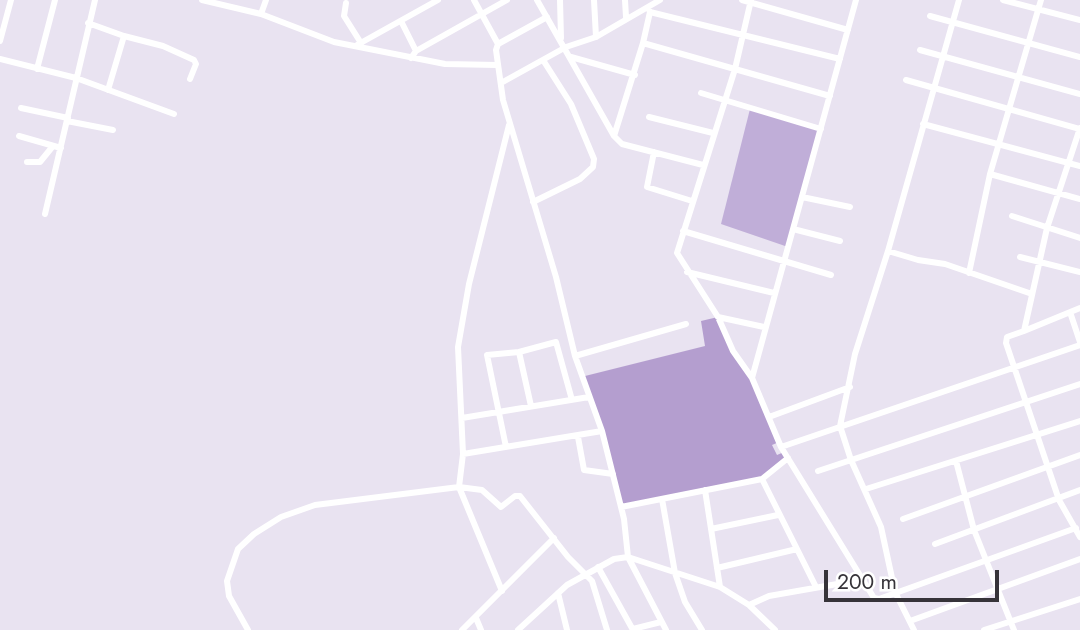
<!DOCTYPE html>
<style>
body{margin:0}
#map{position:relative;width:1080px;height:630px;overflow:hidden;background:#e9e3f1;font-family:Jost,sans-serif}
canvas{display:block}
.scale{position:absolute;left:824px;top:570px;width:175px;height:32px;box-sizing:border-box;border:4px solid #363339;border-top:0;padding-left:9px;font-size:21px;line-height:24px;white-space:nowrap;color:#363339;-webkit-text-stroke:5px #fff;paint-order:stroke}
</style>
<div id="map">
<canvas width="1080" height="630"></canvas>
<div class="scale">200 m</div>
</div>
<script>
const c = document.querySelector('canvas').getContext('2d');
c.lineJoin = 'round';
function fillPath(path, color) { c.fillStyle = color; c.fill(path, 'evenodd'); }
const shape = rows => new Path2D(rows.map(r => 'M' + r).join(''));
function trace(path, color, width, dash) { c.strokeStyle = color; c.lineWidth = width; c.lineCap = dash ? 'butt' : 'round'; c.setLineDash(dash || []); c.stroke(path); }
fillPath(shape([
 [750,109,821,129,788,247,721,224]
]), '#c0aed8');
fillPath(shape([
 [718,317,724,333,752,378,779,442,772,445,777,455,784,452,788,458,762,479,621,507,604,440,581,377,705,346,701,321]
]), '#b49ecf');
trace(shape([
 [202,0,261,14,334,42,445,64,497,65],
 [474,0,498,44,496,50,503,100,556,277,575,356,602,431,624,519,628,557,666,630],
 [537,0,614,136,622,144,703,165],
 [560,0,561,38],
 [594,0,596,37],
 [625,0,626,17],
 [742,0,848,30],
 [751,0,735,69,677,253,718,317,733,351,752,378],
 [856,0,752,378,781,447,874,598,879,599,1076,528],
 [1003,0,1080,20],
 [346,3,344,16,361,43],
 [648,7,650,12,643,43,830,96],
 [650,12,840,59],
 [261,14,266,0],
 [930,16,1080,57],
 [401,21,416,51],
 [88,23,124,36,108,90],
 [124,36,163,46,194,60,196,64,190,79],
 [0,41,11,0],
 [498,44,547,17],
 [357,45,438,0],
 [920,50,1080,94],
 [571,57,635,75],
 [411,58,416,51,507,0],
 [0,59,76,78,174,114],
 [37,69,55,0],
 [906,80,1080,129],
 [501,83,566,47,596,37,660,0],
 [701,93,821,129],
 [21,108,68,118],
 [649,117,713,133],
 [67,121,113,130],
 [923,124,1080,166],
 [1080,128,1047,228,1024,331,1080,308],
 [19,136,61,148],
 [614,136,643,43],
 [654,152,647,187,692,201],
 [27,162,40,162,53,146],
 [990,174,1080,199],
 [802,197,850,207],
 [533,202,580,179,593,167,594,159,571,104,543,60],
 [45,214,95,0],
 [1012,216,1080,238],
 [793,229,840,241],
 [683,231,831,275],
 [888,251,918,260,945,264,1032,294],
 [1020,257,1080,272],
 [687,272,774,293],
 [969,273,990,174,1041,0],
 [1070,312,1080,342],
 [718,317,764,327],
 [1024,331,1007,337,1006,343,1059,500,1080,537],
 [519,352,556,342,572,400],
 [575,356,686,324],
 [769,417,850,387],
 [462,418,589,397],
 [578,437,584,470,613,474],
 [506,447,487,355,519,352,531,406],
 [781,447,1080,345],
 [463,454,602,431],
 [788,458,762,479,816,587],
 [956,461,974,530,1014,630],
 [818,471,1080,384],
 [866,489,1080,421],
 [705,490,720,587],
 [662,499,675,573,685,602,702,630],
 [621,507,762,479],
 [903,519,1080,455],
 [711,529,778,515],
 [935,544,1080,490],
 [598,567,633,630],
 [717,568,797,549],
 [502,591,459,487,463,454,458,347,469,284,509,125],
 [558,593,567,630],
 [749,605,769,596,860,580],
 [476,618,481,630],
 [910,621,1080,559],
 [633,629,661,622],
 [248,630,229,596,227,581,238,549,254,534,281,517,315,505,459,487,482,490,501,507,515,496,520,496,568,557,592,581,607,630],
 [462,630,554,538],
 [518,630,567,585,614,559,628,557,720,587,749,605,775,630],
 [914,630,895,592,881,527,851,460,840,426,855,354,888,251,959,0],
 [984,630,1080,599]
]), '#fff', 6);
</script>
